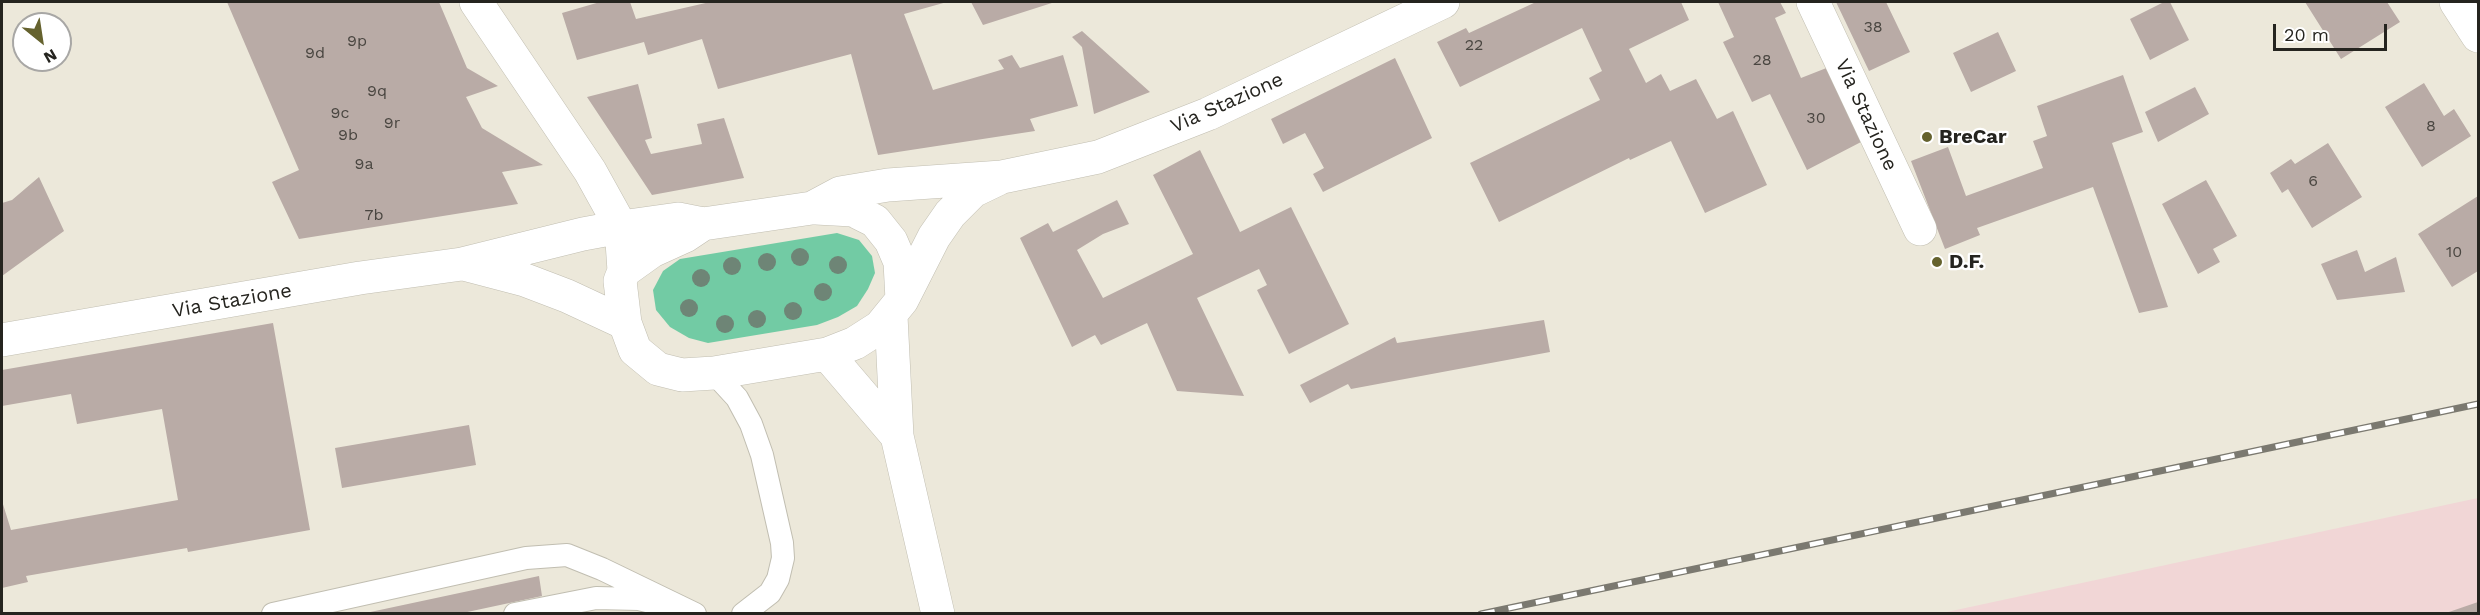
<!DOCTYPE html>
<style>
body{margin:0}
#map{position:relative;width:2480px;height:615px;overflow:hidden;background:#ece8da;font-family:"Work Sans",sans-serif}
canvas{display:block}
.frame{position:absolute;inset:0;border:3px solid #25241f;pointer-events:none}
.north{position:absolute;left:12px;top:12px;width:60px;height:60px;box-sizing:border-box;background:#fff;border:2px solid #a8a7a5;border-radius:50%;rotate:150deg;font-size:16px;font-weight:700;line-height:24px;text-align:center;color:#25241f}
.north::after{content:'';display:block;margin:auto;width:21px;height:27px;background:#65622e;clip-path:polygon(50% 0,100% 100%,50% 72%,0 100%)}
.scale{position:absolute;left:2273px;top:24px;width:114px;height:27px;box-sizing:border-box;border:3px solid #25241f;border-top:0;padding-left:8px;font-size:18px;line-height:21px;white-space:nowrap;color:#25241f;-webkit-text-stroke:4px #fff;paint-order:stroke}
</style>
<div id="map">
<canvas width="2480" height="615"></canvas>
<div class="frame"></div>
<div class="north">N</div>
<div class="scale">20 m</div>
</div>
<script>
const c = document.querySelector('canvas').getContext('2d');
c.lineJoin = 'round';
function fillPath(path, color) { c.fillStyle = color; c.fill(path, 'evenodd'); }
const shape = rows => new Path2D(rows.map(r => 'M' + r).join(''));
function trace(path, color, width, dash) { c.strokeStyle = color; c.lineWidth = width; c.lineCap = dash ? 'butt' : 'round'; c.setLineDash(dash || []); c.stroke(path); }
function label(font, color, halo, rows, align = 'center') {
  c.font = font + ' "Work Sans",sans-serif'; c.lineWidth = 4.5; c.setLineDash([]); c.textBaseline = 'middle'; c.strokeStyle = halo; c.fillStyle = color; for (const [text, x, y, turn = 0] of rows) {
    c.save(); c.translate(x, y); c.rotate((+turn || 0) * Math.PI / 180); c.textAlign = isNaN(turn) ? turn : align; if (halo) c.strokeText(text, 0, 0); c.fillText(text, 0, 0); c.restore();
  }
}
fillPath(shape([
 [2478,498,2478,613,1942,613]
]), '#f1d6d6');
fillPath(shape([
 [837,233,859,240,872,256,875,273,868,289,857,306,838,317,817,325,708,343,689,338,670,327,656,310,653,290,663,271,680,259]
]), '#72cba4');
fillPath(shape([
 [227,2,439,2,467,68,498,86,466,97,482,128,543,165,502,172,518,204,299,239,272,182,299,170],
 [600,2,630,2,636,19,710,2,947,2,904,14,933,90,1004,69,998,60,1012,55,1020,68,1063,55,1078,106,1030,119,1035,131,878,155,851,54,718,89,702,39,648,55,644,42,577,60,562,13],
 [971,2,1055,2,983,25],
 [1536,2,1681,2,1689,20,1629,49,1646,83,1661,74,1670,91,1696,79,1717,119,1733,111,1767,185,1705,213,1671,141,1630,160,1629,158,1499,222,1470,163,1600,100,1589,78,1602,71,1582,28,1460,87,1437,42,1466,28,1469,33],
 [1718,2,1780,2,1786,13,1775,18,1801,78,1829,67,1861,142,1807,170,1770,94,1752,102,1723,42,1734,37],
 [1836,2,1886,2,1910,52,1869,71],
 [2164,2,2170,2,2189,40,2150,60,2130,19],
 [2305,2,2387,2,2400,22,2341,59],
 [1082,31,1150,92,1094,114,1082,47,1072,37],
 [1998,32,2016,71,1971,92,1953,53],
 [1395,58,1432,138,1323,192,1313,174,1324,168,1305,133,1283,144,1271,119],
 [2123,75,2143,132,2112,143,2168,307,2139,313,2093,187,1977,228,1980,235,1945,249,1911,161,1948,147,1966,196,2043,168,2033,141,2047,136,2037,106],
 [2424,83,2444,116,2454,109,2471,136,2422,167,2385,107],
 [638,84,652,138,645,140,651,154,702,144,697,124,724,118,744,178,652,195,587,97],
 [2195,87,2209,114,2158,142,2145,112],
 [2328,143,2362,197,2312,228,2288,189,2282,193,2270,173,2291,159,2295,164],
 [1200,150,1240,232,1291,207,1349,324,1289,354,1257,290,1267,285,1259,269,1197,298,1244,396,1177,391,1147,323,1101,345,1095,335,1072,347,1020,238,1048,223,1053,232,1117,200,1129,224,1103,234,1077,250,1103,298,1193,254,1153,175],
 [39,177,64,231,2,276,2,203,12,200],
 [2206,180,2237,236,2213,249,2220,262,2198,274,2162,204],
 [2478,196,2478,271,2452,287,2418,234],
 [2357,250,2365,272,2396,257,2405,292,2337,300,2321,264],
 [1544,320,1550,352,1351,389,1348,384,1310,403,1300,385,1395,337,1397,343],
 [273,323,310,530,188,552,187,548,26,576,28,582,2,588,2,501,11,530,178,500,162,409,77,424,71,394,2,406,2,370],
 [469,425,476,465,342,488,335,448],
 [539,576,542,596,458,614,361,614],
 [2478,602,2478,614,2446,614,2446,613]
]), '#b9aba6');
const lane = shape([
 [714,373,737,398,751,424,762,455,782,543,783,558,778,579,770,593,743,614],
 [273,614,526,558,567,555,602,569,695,614],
 [515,614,596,598,639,599,659,604]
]);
const street = shape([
 [476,2,590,171,621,227],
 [1813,2,1920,229],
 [2456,2,2478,36]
]);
const secondary = shape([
 [816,208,853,210,875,221,891,241,900,262,902,300],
 [621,227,624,271,620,281,625,323,635,350,658,369,682,375,714,373,827,354,855,343,880,327,902,300,934,237,950,214,973,191,998,179],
 [464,264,525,280,567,296,625,323],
 [624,271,652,251,685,236,703,224],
 [891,316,897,436,938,614],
 [2,340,360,278,462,264,583,234,621,227,678,219,703,224,812,208,840,193,888,185,1002,177,1098,157,1208,114,1443,2],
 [827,354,897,436]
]);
trace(lane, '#c1beb1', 24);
trace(street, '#c1beb1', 34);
trace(secondary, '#c1beb1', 34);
trace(lane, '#fff', 22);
trace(street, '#fff', 33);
trace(secondary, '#fff', 33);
const rail = shape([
 [1481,614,2478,404]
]);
trace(rail, '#7b7970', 7);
trace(rail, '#fff', 4.5, [14]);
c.fillStyle = '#6e8576';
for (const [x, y] of [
 [800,257],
 [767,262],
 [838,265],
 [732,266],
 [701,278],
 [823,292],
 [689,308],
 [793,311],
 [757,319],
 [725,324]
]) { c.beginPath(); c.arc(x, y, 9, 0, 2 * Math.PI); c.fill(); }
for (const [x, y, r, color] of [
 [1927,137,6,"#65622e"],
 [1937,262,6,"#65622e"]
]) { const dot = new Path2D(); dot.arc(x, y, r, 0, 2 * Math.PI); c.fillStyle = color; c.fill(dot); trace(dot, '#fff', 2); }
label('16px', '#4a4641', null, [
 ["38",1873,27],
 ["9p",357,41],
 ["22",1474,45],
 ["9d",315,53],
 ["28",1762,60],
 ["9q",377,91],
 ["9c",340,113],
 ["30",1816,118],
 ["9r",392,123],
 ["8",2431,126],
 ["9b",348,135],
 ["9a",364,164],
 ["6",2313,181],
 ["7b",374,215],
 ["10",2454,252]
]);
label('20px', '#25241f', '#fff', [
 ["Via Stazione",1227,103,-24],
 ["Via Stazione",1866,115,65],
 ["Via Stazione",232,301,-10]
]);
label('bold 20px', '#25241f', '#fff', [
 ["BreCar",1939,137],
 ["D.F.",1949,262]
], 'left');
</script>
